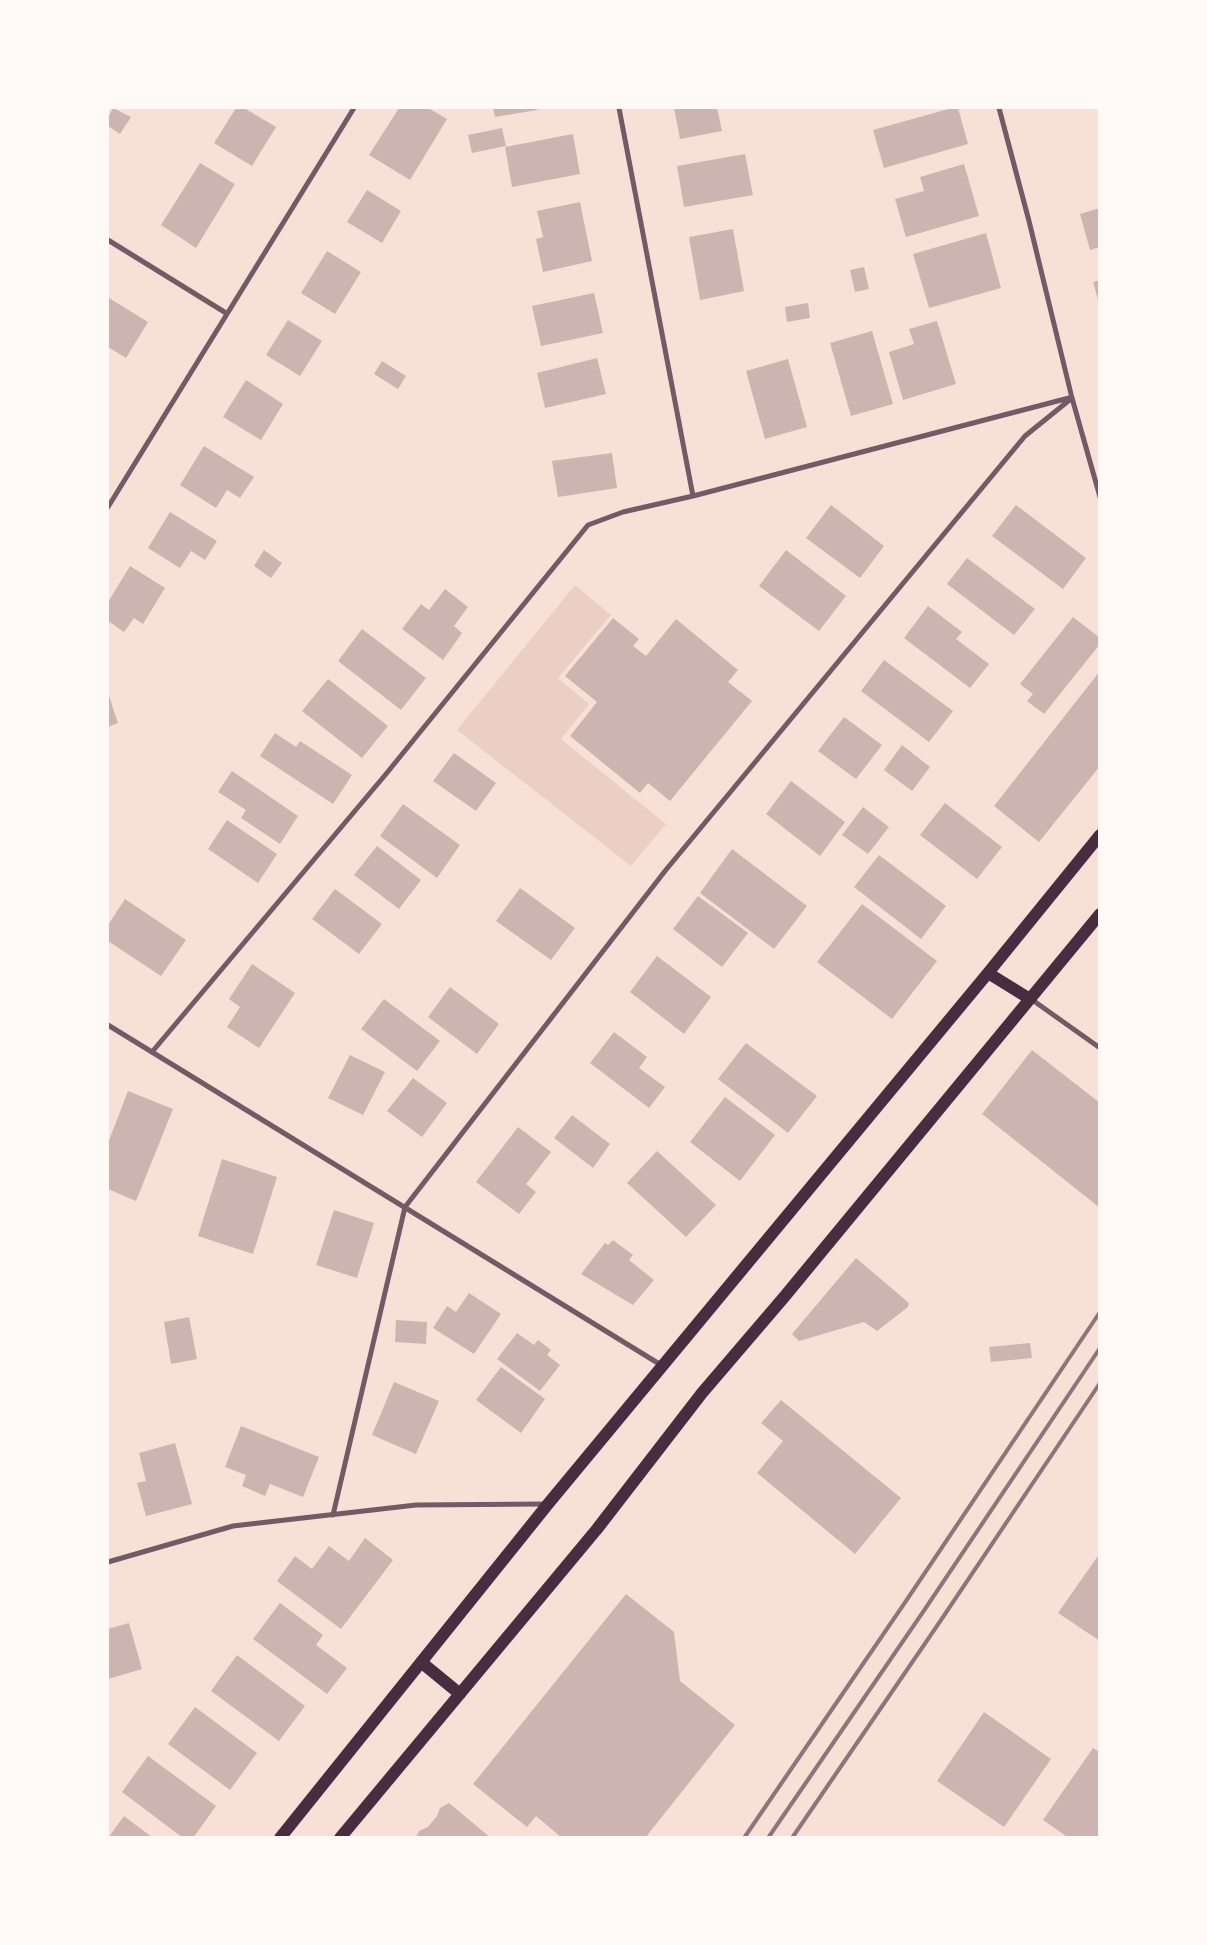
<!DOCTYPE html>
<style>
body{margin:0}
#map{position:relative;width:1207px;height:1945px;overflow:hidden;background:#f7e1d7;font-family:Cabin,sans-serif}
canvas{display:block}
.frame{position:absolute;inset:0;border:109px solid #fffaf5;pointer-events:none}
</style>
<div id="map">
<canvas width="1207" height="1945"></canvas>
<div class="frame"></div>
</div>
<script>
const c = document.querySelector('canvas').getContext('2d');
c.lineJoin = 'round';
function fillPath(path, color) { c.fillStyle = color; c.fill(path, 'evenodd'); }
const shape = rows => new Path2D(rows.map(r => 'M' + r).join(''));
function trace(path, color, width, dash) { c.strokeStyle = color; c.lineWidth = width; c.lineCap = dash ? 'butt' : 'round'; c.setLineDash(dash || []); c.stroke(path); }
fillPath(shape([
 [575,585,611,615,558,678,589,704,561,739,666,824,631,866,457,730]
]), '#ebcfc5');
fillPath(shape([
 [113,108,131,117,120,134,108,126,108,117],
 [236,108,244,108,276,127,252,166,214,143],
 [399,108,428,108,447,119,410,180,369,155],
 [493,108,537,108,537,110,495,117],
 [674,108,717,108,722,131,680,139],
 [952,108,958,108,968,144,884,168,873,130],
 [502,128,506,146,472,153,468,135],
 [573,134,580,174,512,187,505,147],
 [745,154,753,195,684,207,677,166],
 [200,163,235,184,196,248,161,225],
 [964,164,979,216,906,237,895,199,924,191,920,177],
 [367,190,401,211,382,243,347,222],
 [580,202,592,261,543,272,536,239,543,237,537,211],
 [1100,208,1100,247,1090,250,1080,214],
 [733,229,744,291,700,300,689,237],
 [986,233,1001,288,929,308,913,254],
 [327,251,361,272,335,314,301,293],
 [864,267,869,289,855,292,850,270],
 [1100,280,1100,303,1099,303,1093,282],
 [594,293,603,333,541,346,532,306],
 [109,298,148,322,126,358,108,347],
 [808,303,810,318,787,322,785,307],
 [288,320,322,341,300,376,266,355],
 [937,321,956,384,903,400,889,352,914,344,909,329],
 [872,331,893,404,851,416,830,343],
 [597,358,606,394,545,408,537,373],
 [788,359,807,427,765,439,746,371],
 [382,361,406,376,398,389,374,374],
 [246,380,283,404,261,440,223,417],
 [204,446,254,477,240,498,227,490,216,508,180,485],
 [612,453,617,488,558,497,552,461],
 [831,505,884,546,860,578,806,538],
 [1016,505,1086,558,1063,589,992,536],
 [170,512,217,541,205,560,191,551,180,568,148,548],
 [264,550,282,563,271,578,254,566],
 [786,550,846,596,819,631,759,586],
 [967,558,1035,609,1014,635,947,584],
 [130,566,165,588,143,624,134,618,124,632,108,621,108,602],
 [445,589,468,607,454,626,462,633,443,660,402,629,421,604,429,610],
 [928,606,962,632,956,639,989,664,970,688,904,638],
 [1073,617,1100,638,1100,644,1044,714,1027,701,1033,694,1020,684],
 [613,618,639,639,633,646,646,656,676,619,738,670,728,682,752,701,670,801,648,783,640,793,570,736,597,702,565,676],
 [362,629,426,678,401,710,338,661],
 [884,660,953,711,929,742,861,691],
 [1100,671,1100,766,1039,842,994,806],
 [328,679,388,726,362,758,302,711],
 [108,693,118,723,108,727],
 [844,717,882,745,856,779,818,751],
 [275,733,296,747,300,741,352,775,333,804,260,756],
 [902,745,930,767,912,791,884,770],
 [454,753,496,783,476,811,433,781],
 [232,771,298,816,280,844,241,818,246,810,218,792],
 [791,781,845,822,820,856,766,814],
 [945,803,1002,847,977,879,920,835],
 [403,804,460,845,437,878,380,836],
 [863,807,889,827,868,854,842,835],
 [227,820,277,854,258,883,208,849],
 [377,846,421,880,399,909,354,875],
 [732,849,807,906,774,949,700,893],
 [879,855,946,906,921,939,854,887],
 [520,888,575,928,551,960,496,921],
 [335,889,382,924,359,954,312,919],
 [698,896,748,933,722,967,673,929],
 [125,899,186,940,161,976,108,941,108,925],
 [862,904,937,961,892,1019,817,962],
 [657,956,711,997,684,1034,630,992],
 [252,964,295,993,259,1048,227,1027,240,1007,229,999],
 [450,987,499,1024,477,1054,428,1017],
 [384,999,440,1041,417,1071,361,1029],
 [614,1032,647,1057,639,1068,665,1087,649,1108,590,1063],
 [746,1043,817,1096,788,1133,718,1079],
 [1032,1050,1100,1103,1100,1208,982,1114],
 [350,1055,385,1072,363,1115,328,1098],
 [413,1078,447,1103,422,1137,387,1111],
 [128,1091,173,1109,136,1201,108,1189,108,1143],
 [725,1097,775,1135,740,1181,690,1142],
 [572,1115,610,1144,593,1168,554,1138],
 [518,1127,551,1152,526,1184,536,1192,519,1214,476,1182],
 [657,1151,716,1205,686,1237,627,1183],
 [222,1159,277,1177,253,1254,198,1236],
 [334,1210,374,1223,357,1278,316,1265],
 [613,1240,633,1255,629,1260,654,1280,633,1305,581,1274,605,1243,608,1245],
 [856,1258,909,1303,908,1307,877,1331,864,1322,799,1341,792,1334],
 [469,1293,501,1314,474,1354,433,1328,447,1306,456,1312],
 [189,1317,197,1359,171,1364,164,1322],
 [396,1320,427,1322,426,1344,395,1342],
 [517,1333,534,1345,538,1340,551,1350,547,1355,560,1365,540,1391,497,1359],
 [1030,1343,1032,1358,991,1362,989,1347],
 [501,1367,545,1399,521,1433,476,1400],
 [394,1382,439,1401,416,1454,372,1435],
 [781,1400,901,1498,855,1554,757,1473,783,1441,761,1423],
 [241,1426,319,1457,303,1497,270,1484,265,1496,242,1486,246,1475,225,1467],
 [175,1443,192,1504,146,1516,137,1483,146,1481,139,1453],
 [365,1538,393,1560,341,1629,277,1581,295,1556,312,1569,329,1546,349,1561],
 [1100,1553,1100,1641,1058,1613],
 [626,1594,674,1632,680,1681,735,1725,645,1838,562,1838,536,1816,527,1827,473,1784],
 [280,1603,323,1635,316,1645,347,1668,327,1694,253,1639],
 [129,1623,142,1669,108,1679,108,1629],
 [237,1655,305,1706,279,1741,211,1691],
 [195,1707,257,1753,230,1790,168,1744],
 [984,1712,1051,1759,1004,1827,937,1781],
 [1093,1748,1100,1752,1100,1838,1069,1838,1043,1820],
 [148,1756,216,1806,193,1838,183,1838,122,1792],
 [449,1803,491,1838,416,1838,419,1831,428,1827,437,1816,440,1808],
 [124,1816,153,1838,108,1838]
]), '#ccb4b1');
trace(shape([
 [619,108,693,496],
 [999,108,1029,221,1072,398,1100,497],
 [108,240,226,313],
 [108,507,354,108],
 [1031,999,1100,1048],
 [108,1025,661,1365],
 [152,1052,386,774,588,525,623,512,693,496,1069,398],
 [333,1515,405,1207,665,871,1025,436,1072,398],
 [108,1562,233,1526,416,1505,545,1504]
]), '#755966', 5);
trace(shape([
 [988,973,1030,999],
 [421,1662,460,1694],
 [280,1838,548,1504,988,973,1100,835],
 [340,1838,597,1529,702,1393,785,1296,1100,914]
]), '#4a2c40', 12);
trace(shape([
 [744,1838,906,1601,1100,1312],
 [768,1838,923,1612,1100,1348],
 [792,1838,939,1623,1100,1383]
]), '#8f747c', 4);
</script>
